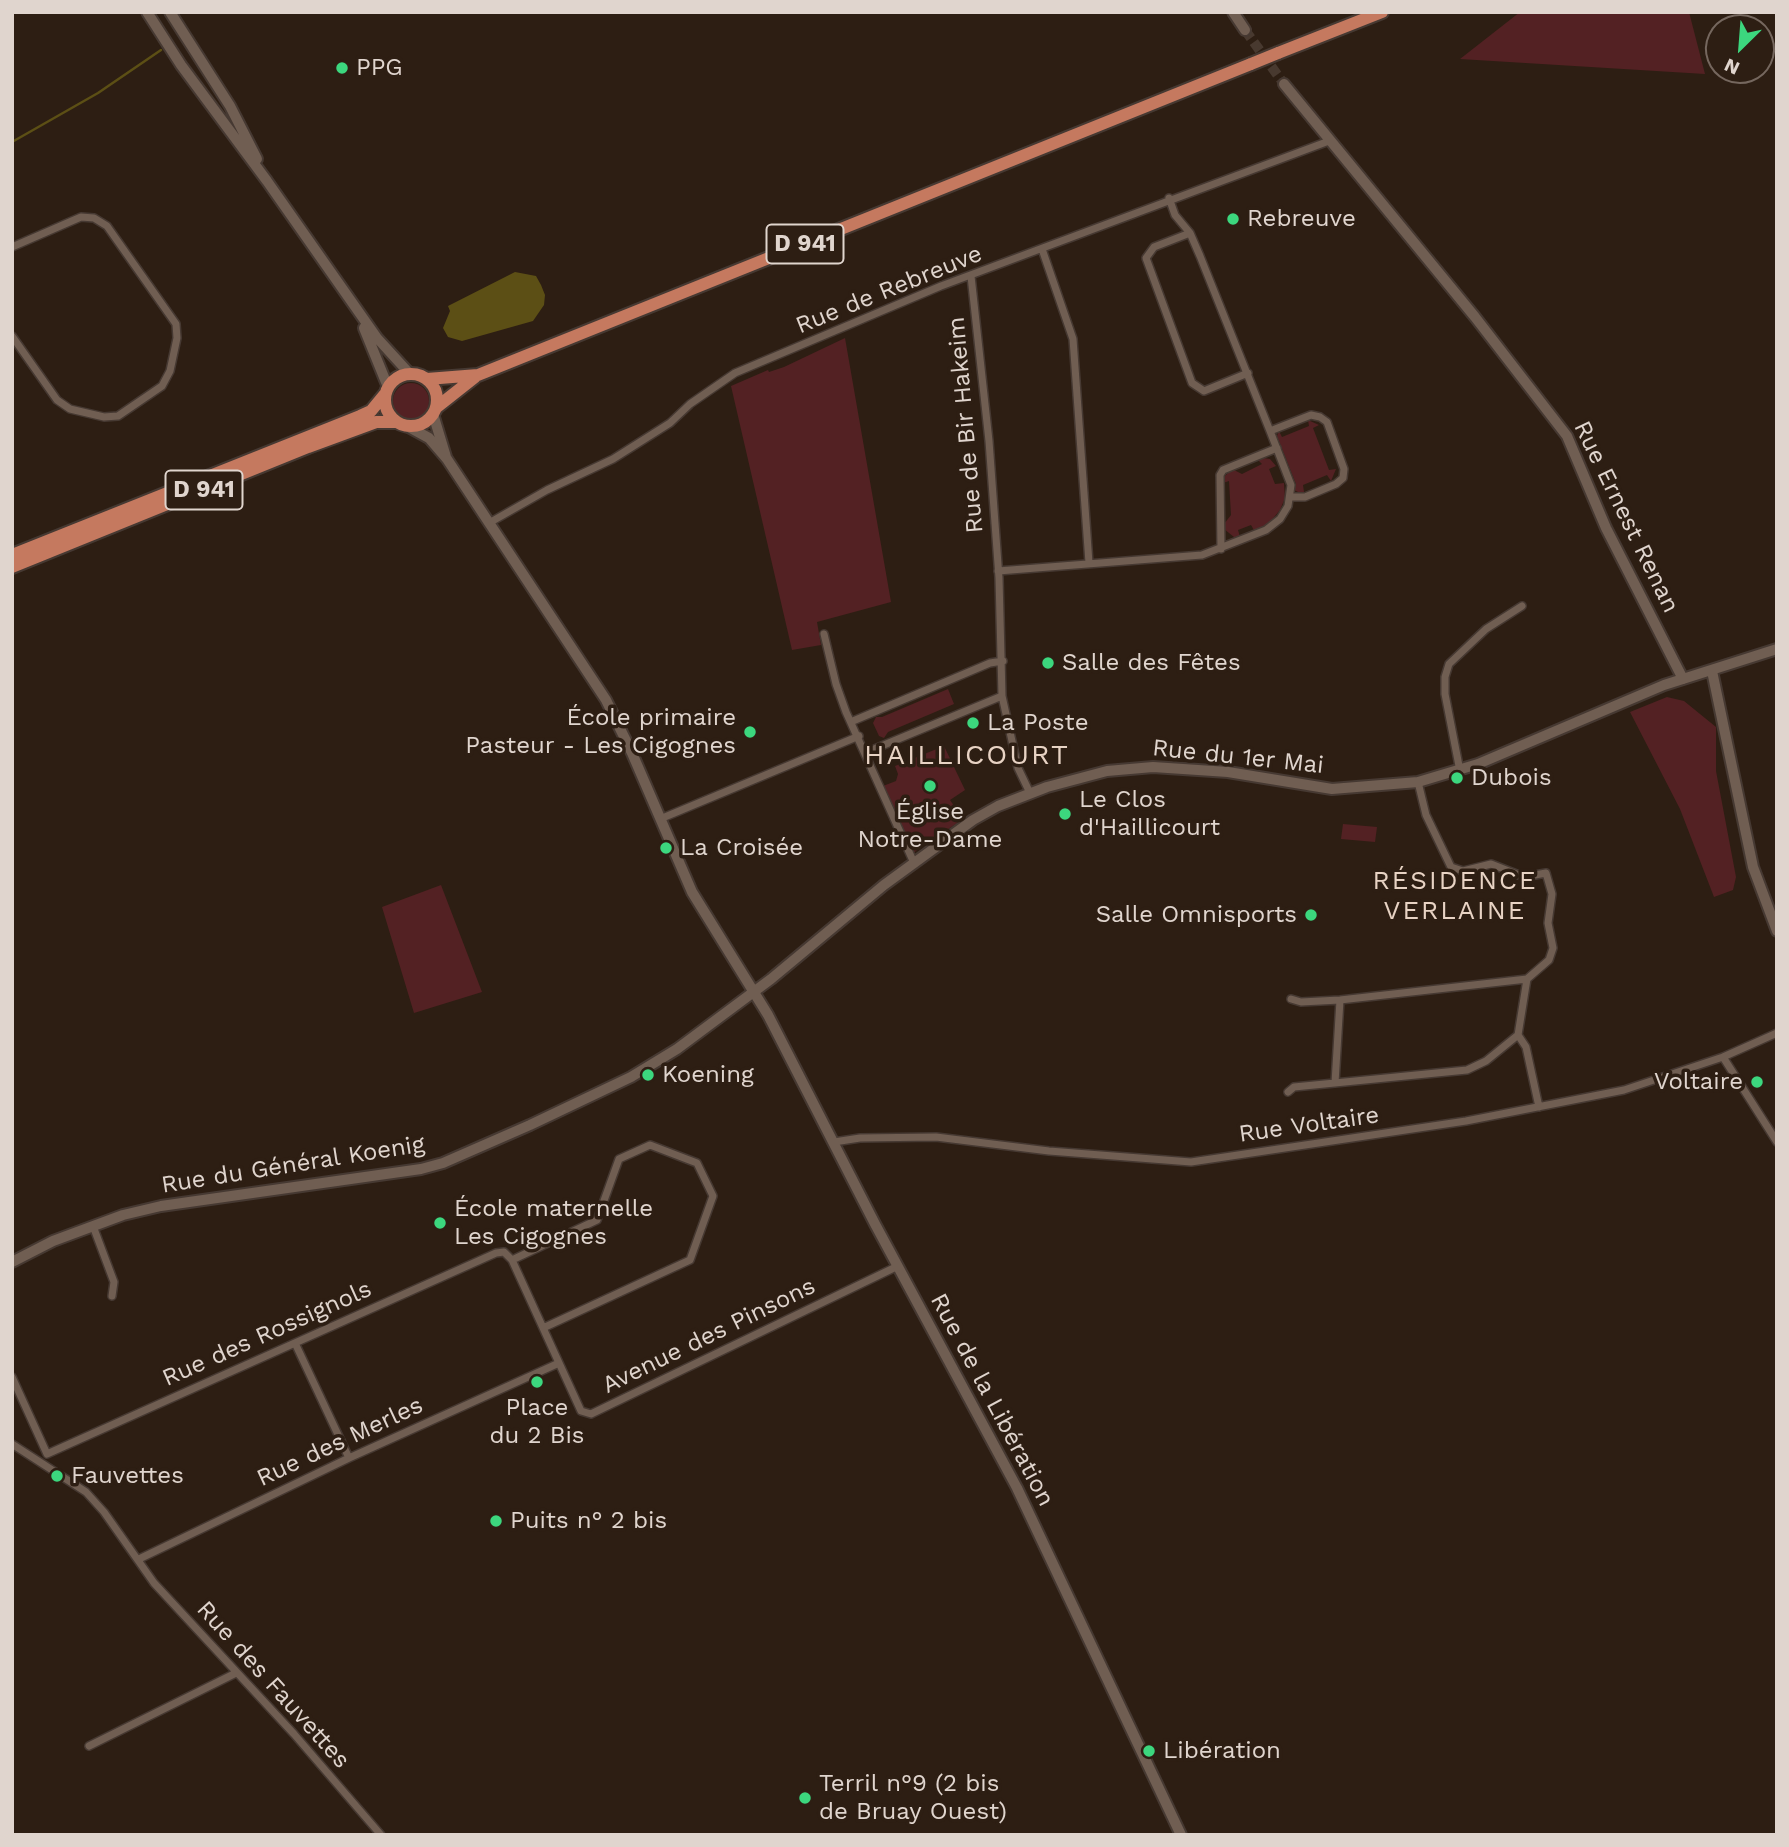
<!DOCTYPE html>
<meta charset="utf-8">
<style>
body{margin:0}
#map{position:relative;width:1789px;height:1847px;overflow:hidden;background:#2d1e13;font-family:"Work Sans",sans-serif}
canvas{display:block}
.frame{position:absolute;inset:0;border:14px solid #e0d5ce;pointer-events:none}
.north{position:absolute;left:1705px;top:14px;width:70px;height:70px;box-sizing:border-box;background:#2d1e13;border:2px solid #75675e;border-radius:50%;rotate:205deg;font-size:19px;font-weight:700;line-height:28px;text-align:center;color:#e0d5ce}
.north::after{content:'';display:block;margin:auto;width:24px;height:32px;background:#3cd77e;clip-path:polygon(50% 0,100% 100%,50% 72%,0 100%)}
</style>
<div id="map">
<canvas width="1789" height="1847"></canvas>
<div class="frame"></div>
<div class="north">N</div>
</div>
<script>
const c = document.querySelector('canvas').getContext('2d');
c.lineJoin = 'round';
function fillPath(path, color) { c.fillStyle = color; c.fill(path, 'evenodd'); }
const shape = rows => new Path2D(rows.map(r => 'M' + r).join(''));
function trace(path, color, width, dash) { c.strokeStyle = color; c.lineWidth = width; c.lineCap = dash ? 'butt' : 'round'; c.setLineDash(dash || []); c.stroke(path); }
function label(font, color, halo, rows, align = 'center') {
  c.font = font + ' "Work Sans",sans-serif'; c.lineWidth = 7; c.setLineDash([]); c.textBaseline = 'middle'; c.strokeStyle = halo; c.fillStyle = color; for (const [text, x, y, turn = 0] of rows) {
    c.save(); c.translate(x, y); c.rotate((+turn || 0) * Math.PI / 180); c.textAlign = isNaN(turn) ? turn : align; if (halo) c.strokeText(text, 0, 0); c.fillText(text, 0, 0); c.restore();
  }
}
fillPath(shape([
 [1520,12,1689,12,1705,74,1460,59],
 [845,338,891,602,817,622,821,645,792,650,731,386,768,370,769,372,784,367],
 '393 401a18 18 0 1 1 36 0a18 18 0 1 1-36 0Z',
 [1308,420,1319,425,1313,428,1329,470,1336,469,1331,481,1327,475,1303,485,1304,492,1298,492,1294,490,1296,484,1277,436,1279,431,1282,437,1309,426],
 [1264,458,1270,459,1276,466,1269,469,1275,484,1284,483,1285,498,1280,510,1266,527,1255,532,1251,525,1238,530,1240,537,1234,537,1224,529,1224,524,1231,515,1229,481,1223,483,1224,477,1232,469,1242,474,1262,464,1258,460],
 [948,689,954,704,888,732,884,738,879,736,873,723,876,717,882,717],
 [1667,697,1684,701,1716,727,1716,771,1736,877,1733,890,1714,897,1680,809,1630,712],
 [944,746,965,790,950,800,963,819,913,853,883,786,896,781,898,774,895,766],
 [1343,824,1377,827,1375,842,1341,839],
 [441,885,482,992,414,1013,382,907]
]), '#532123');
fillPath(shape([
 [515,272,536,276,541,285,545,295,544,305,533,321,462,341,448,337,443,328,450,311,448,306]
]), '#5c4f15');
trace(shape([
 [12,142,98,93,161,50]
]), '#5c4f15', 2.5);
trace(shape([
 [1245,30,1284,84]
]), '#48392f', 10, [10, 5]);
const street = shape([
 [1190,233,1154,247,1146,258,1192,383,1204,391,1248,373],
 [12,247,81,217,94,218,107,226,176,324,177,338,170,371,162,386,118,416,104,417,70,409,57,400,12,336],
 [1042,249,1073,339,1089,563],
 [971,276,989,441,999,578,1002,696,1018,768,1030,793],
 [1270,431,1311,415,1320,417,1327,422,1344,469,1343,478,1336,484,1305,497,1291,497],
 [489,523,547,490,613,459,670,423,690,404,735,373,941,286,1329,141],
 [1221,549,1220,475,1223,470,1277,448],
 [998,571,1202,555,1266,530,1280,519,1288,506,1291,485,1270,431,1200,256,1190,233,1175,215,1169,198],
 [824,634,836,684,846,712,914,863],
 [853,721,990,663,1003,661],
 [867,752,1002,696],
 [1460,771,1445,694,1445,677,1449,664,1486,629,1522,606],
 [1418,782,1426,815,1451,867,1463,871,1491,864,1524,877,1546,873,1552,894,1548,923,1553,948,1549,960,1527,979,1518,1035,1526,1047,1539,1107],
 [660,819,859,736],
 [1291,999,1301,1002,1340,1000,1527,979],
 [1723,1057,1777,1142],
 [1335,1083,1340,1000],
 [1288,1092,1294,1087,1467,1070,1486,1061,1518,1035],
 [834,1142,860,1138,936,1137,1049,1151,1191,1162,1466,1121,1624,1090,1723,1057,1777,1033],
 [93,1226,114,1282,112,1296],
 [512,1260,597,1220,619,1159,650,1145,697,1163,713,1196,690,1260,543,1328],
 [295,1343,349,1458],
 [12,1377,47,1454],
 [12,1444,86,1492,104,1512,154,1583,294,1734,381,1835],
 [47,1454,496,1253,504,1252,512,1260,581,1411,591,1414,898,1266],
 [139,1559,349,1458,559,1363],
 [89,1746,236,1673]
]);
const secondary = shape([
 [147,12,181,65,267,181,377,338,409,373],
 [170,12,230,106,257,159],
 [1233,12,1245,30],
 [1284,84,1475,317,1567,436,1606,528,1683,679],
 [364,328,388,387],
 [433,414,446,457],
 [407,426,429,438,447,459,606,700,632,753,692,892,768,1015,875,1224,1017,1488,1181,1835],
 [1712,671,1753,867,1777,931],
 [12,1262,53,1241,123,1215,161,1206,421,1169,443,1163,530,1125,631,1077,677,1049,771,979,884,885,973,820,998,806,1047,787,1107,771,1153,767,1228,772,1332,789,1418,782,1478,764,1664,685,1777,649]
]);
const primary = shape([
 [1278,53,1382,12],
 '385 400a26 26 0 1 1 52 0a26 26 0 1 1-52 0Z',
 [427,379,478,375,1251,64],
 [437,407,475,377],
 [12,555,360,416,371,411,385,394],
 [12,567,308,447,376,422,396,422]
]);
trace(street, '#463932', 10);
trace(secondary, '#463932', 14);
trace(primary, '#463932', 16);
trace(street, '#705e52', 7);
trace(secondary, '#705e52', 10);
trace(primary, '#c5795f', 12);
const primaryBridge = shape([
 [1251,64,1278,53]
]);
trace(primaryBridge, '#463932', 16, []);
trace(primaryBridge, '#c5795f', 12);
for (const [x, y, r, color] of [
 [342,68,7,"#3cd77e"],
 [1233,219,7,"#3cd77e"],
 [1048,663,7,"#3cd77e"],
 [973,723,7,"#3cd77e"],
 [750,732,7,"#3cd77e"],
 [1457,778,7,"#3cd77e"],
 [930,786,7,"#3cd77e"],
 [1065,814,7,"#3cd77e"],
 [666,848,7,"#3cd77e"],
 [1311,915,7,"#3cd77e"],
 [648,1075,7,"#3cd77e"],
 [1757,1082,7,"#3cd77e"],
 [440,1223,7,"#3cd77e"],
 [537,1382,7,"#3cd77e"],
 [57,1476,7,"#3cd77e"],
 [496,1521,7,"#3cd77e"],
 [1149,1751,7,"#3cd77e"],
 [805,1798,7,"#3cd77e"]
]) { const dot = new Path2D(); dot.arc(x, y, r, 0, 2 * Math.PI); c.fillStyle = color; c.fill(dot); trace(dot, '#2d1e13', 2.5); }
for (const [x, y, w] of [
 [805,244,77],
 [204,490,77]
]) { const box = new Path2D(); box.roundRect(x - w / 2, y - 19.5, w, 39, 5); c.fillStyle = '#2d1e13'; c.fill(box); trace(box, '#e0d5ce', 2); }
label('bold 23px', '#e0d5ce', null, [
 ["D 941",805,244],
 ["D 941",204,490]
]);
label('24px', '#e0d5ce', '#2d1e13', [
 ["PPG",356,68],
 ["Rebreuve",1247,219],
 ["Salle des Fêtes",1062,663],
 ["École primaire",736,718,"right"],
 ["Pasteur - Les Cigognes",736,746,"right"],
 ["La Poste",987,723],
 ["Dubois",1471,778],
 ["Le Clos",1079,800],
 ["d'Haillicourt",1079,828],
 ["Église",930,812,"center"],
 ["Notre-Dame",930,840,"center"],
 ["La Croisée",680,848],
 ["Salle Omnisports",1297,915,"right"],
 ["Koening",662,1075],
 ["Voltaire",1743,1082,"right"],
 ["École maternelle",454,1209],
 ["Les Cigognes",454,1237],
 ["Place",537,1408,"center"],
 ["du 2 Bis",537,1436,"center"],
 ["Fauvettes",71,1476],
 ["Puits n° 2 bis",510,1521],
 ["Libération",1163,1751],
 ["Terril n°9 (2 bis",819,1784],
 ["de Bruay Ouest)",819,1812]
], 'left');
label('24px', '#e0d5ce', '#2d1e13', [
 ["Rue de Rebreuve",889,290,-22],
 ["Rue de Bir Hakeim",966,425,-95],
 ["Rue Ernest Renan",1626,517,64],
 ["Rue du 1er Mai",1238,757,6],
 ["Rue Voltaire",1309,1125,-8],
 ["Rue du Général Koenig",293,1165,-9],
 ["Rue des Rossignols",267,1334,-24],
 ["Avenue des Pinsons",709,1336,-26],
 ["Rue de la Libération",992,1400,62],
 ["Rue des Merles",340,1442,-25],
 ["Rue des Fauvettes",273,1685,48]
]);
c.letterSpacing = '2px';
label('26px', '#e8d3c4', '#2d1e13', [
 ["RÉSIDENCE",1455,881],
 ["VERLAINE",1455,911]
]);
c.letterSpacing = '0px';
c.letterSpacing = '2px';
label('28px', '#e8d3c4', '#2d1e13', [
 ["HAILLICOURT",967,756]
]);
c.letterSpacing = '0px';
</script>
